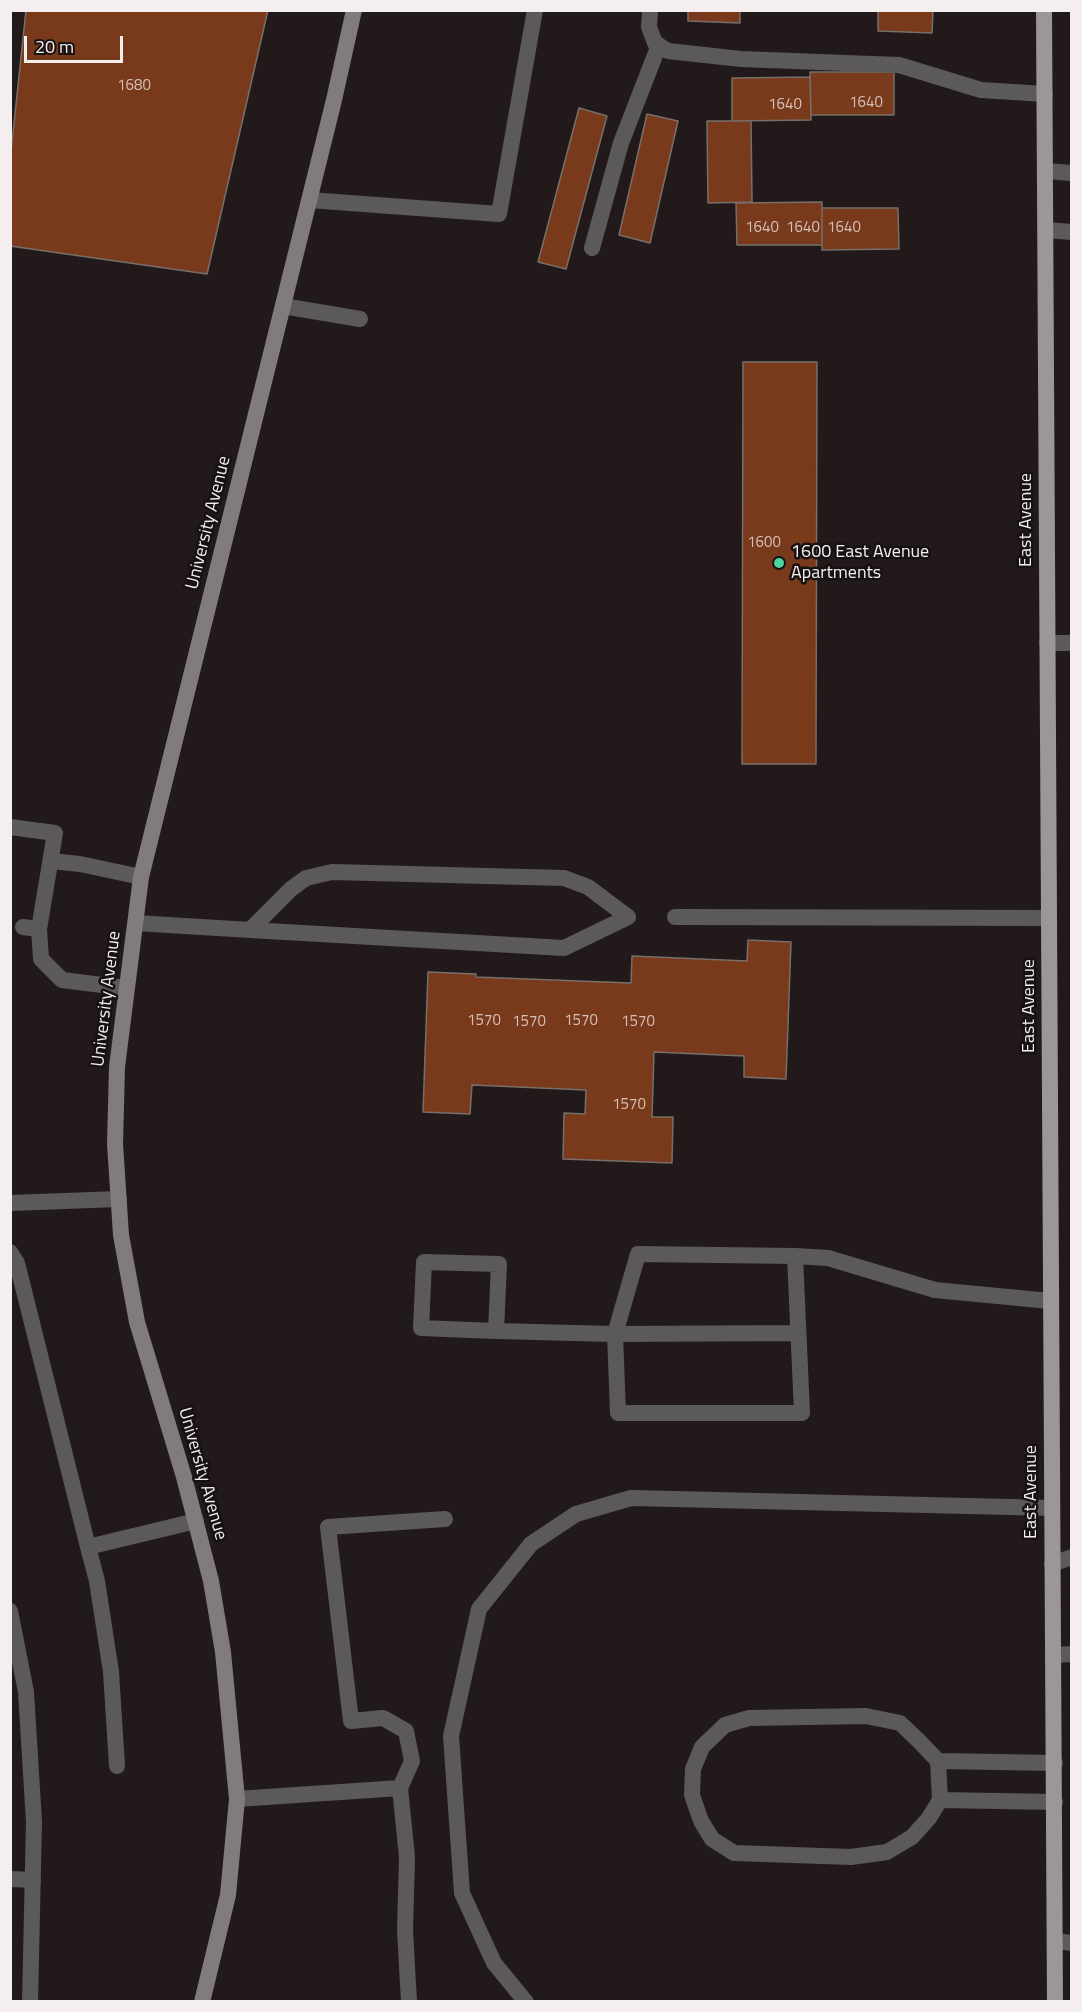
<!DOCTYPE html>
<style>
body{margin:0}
#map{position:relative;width:1082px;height:2012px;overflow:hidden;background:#221a1a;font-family:"Titillium Web",sans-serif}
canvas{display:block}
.frame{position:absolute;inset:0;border:12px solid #f4eeee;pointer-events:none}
.scale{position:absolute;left:24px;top:36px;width:99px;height:27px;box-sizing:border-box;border:3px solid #f4eeee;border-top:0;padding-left:8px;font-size:18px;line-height:21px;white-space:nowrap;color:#f4eeee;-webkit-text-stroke:4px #181111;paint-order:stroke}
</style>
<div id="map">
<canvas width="1082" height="2012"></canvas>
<div class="frame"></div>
<div class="scale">20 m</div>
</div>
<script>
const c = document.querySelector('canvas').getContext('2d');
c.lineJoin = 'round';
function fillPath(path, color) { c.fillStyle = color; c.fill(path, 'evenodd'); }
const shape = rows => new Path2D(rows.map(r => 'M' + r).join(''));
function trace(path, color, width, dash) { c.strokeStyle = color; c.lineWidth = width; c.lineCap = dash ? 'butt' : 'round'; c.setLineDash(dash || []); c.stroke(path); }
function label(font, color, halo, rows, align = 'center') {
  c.font = font + ' "Titillium Web",sans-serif'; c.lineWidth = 5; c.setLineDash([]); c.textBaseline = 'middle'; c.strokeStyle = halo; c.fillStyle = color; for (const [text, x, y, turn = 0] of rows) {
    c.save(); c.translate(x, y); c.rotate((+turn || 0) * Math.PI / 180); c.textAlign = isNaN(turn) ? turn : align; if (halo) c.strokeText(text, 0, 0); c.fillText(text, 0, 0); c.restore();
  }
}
const building = shape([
 [26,10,268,10,207,274,10,246,10,161,26,10],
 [688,10,740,10,740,23,688,21,688,10],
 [878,10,933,10,932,33,878,31,878,10],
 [810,72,894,72,894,115,811,115,810,72],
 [810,77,811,120,732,121,732,78,810,77],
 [579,108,607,116,566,269,538,262,579,108],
 [647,114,678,121,650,243,619,235,647,114],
 [707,121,751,121,752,202,708,203,707,121],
 [822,202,822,245,737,245,736,203,822,202],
 [822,208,898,208,899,249,822,250,822,208],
 [743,362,817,362,816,764,742,764,743,362],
 [748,940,791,942,786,1079,744,1077,744,1056,654,1052,652,1117,673,1117,672,1163,563,1159,564,1113,585,1114,586,1090,472,1085,470,1114,423,1112,428,972,476,974,476,977,631,983,632,956,747,961,748,940]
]);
fillPath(building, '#793a1b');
trace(building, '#776f6b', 1.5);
trace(shape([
 [650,10,649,27,655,43,668,51,741,59,899,65,981,90,1045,94],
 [1045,171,1072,173],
 [309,200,499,214,535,10],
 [1046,230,1072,232],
 [592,248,621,143,659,45],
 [283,306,360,319],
 [10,827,55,833,39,929,23,927],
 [51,861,80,864,141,877],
 [675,917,1048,918],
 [136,923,250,930,564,948,628,917,588,887,564,878,332,872,306,878,291,889,250,930],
 [39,929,41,959,62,980,126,988],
 [10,1203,119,1199],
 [10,1252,17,1263,88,1547,196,1521],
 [795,1256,802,1413,618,1413,615,1334,638,1254,795,1256,828,1258,935,1290,1050,1301],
 [496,1331,499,1264,424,1262,421,1328,496,1331,615,1334,798,1333],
 [88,1547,97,1581,111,1672,117,1766],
 [1052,1564,1072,1557],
 [1053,1655,1072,1654],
 [938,1761,940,1800,929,1818,912,1837,887,1852,851,1857,734,1853,712,1839,701,1821,692,1795,693,1769,702,1747,725,1725,749,1718,866,1716,900,1723,919,1741,938,1761,1055,1763],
 [400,1788,407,1857,405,1930,409,2002],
 [237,1799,400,1788,412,1761,406,1731,383,1718,351,1721,328,1527,445,1519],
 [940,1800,1055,1802],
 [10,1879,33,1880],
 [1056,1941,1072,1943],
 [526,2002,494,1963,462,1893,451,1736,479,1609,531,1544,576,1514,631,1498,1052,1508]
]), '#5c595a', 16);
trace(shape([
 [1047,643,1072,643]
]), '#5c595a', 16);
trace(shape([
 [10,1611,26,1692,34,1822,30,2002]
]), '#5c595a', 16);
trace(shape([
 [202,2002,228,1895,237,1799,223,1652,211,1581,184,1477,137,1322,121,1235,115,1144,117,1067,141,877,334,100,354,10]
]), '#817b7e', 16);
trace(shape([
 [1044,10,1055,2002]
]), '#9d9699', 16);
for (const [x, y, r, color] of [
 [779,563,6,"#4cd49b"]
]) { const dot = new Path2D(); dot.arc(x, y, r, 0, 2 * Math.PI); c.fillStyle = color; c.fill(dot); trace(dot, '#181111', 2); }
label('15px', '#d5c1b9', null, [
 ["1680",134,86],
 ["1640",866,103],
 ["1640",785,105],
 ["1640",762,228],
 ["1640",803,228],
 ["1640",844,228],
 ["1600",764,543],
 ["1570",484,1021],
 ["1570",581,1021],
 ["1570",529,1022],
 ["1570",638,1022],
 ["1570",629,1105]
]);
label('18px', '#f4eeee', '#181111', [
 ["East Avenue",1027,520,-90],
 ["University Avenue",209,523,-76],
 ["University Avenue",107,999,-83],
 ["East Avenue",1030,1006,-90],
 ["University Avenue",202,1474,74],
 ["East Avenue",1032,1492,-90]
]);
label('18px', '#f4eeee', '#181111', [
 ["1600 East Avenue",791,553],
 ["Apartments",791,574]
], 'left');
</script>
